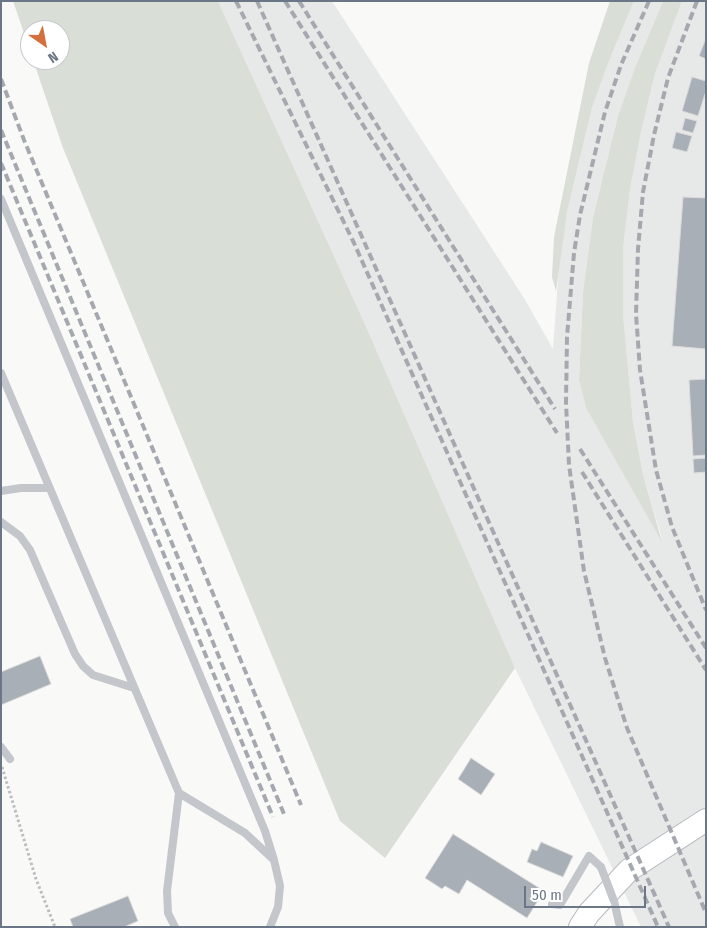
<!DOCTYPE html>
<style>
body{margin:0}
#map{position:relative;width:707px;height:928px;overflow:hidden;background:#f9f9f8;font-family:"Fira Sans Condensed",sans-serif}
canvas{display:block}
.frame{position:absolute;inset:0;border:2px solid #6b7786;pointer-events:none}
.north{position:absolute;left:20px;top:20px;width:50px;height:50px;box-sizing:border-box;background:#fff;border:1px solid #c4c9cf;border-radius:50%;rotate:147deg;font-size:14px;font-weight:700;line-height:20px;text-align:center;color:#6b7786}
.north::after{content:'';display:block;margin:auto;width:18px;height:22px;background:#d4703d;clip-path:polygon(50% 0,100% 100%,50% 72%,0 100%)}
.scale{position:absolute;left:524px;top:886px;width:122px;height:22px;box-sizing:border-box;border:2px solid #6b7786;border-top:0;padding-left:6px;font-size:15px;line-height:18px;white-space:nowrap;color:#6b7786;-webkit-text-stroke:4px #fff;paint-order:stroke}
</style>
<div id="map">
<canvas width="707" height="928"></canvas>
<div class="frame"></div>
<div class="north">N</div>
<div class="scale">50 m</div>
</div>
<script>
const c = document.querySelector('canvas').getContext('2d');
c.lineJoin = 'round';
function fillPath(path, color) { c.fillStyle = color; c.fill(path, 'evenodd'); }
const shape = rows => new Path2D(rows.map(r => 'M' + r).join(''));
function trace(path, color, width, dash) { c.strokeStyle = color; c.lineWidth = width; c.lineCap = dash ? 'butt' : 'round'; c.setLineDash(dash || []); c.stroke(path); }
fillPath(shape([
 [218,1,332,1,524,298,553,349,560,251,567,212,592,108,609,61,634,1,663,1,634,70,618,116,593,217,583,292,579,380,586,408,662,539,643,474,633,422,623,314,623,249,630,190,641,132,655,74,682,1,706,1,706,927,641,927,515,668,364,322]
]), '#e7e8e8');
fillPath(shape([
 [13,1,218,1,364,322,515,668,385,858,340,821,63,148,33,60,60,60,60,30,30,30,30,51],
 [610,1,634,1,609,61,592,108,567,212,556,291,552,277,554,237,589,63],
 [663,1,682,1,655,74,641,132,630,190,623,249,623,314,633,422,643,474,662,542,586,408,579,380,583,292,593,217,618,116,634,70]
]), '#d9ded7');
const building = shape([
 [706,38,706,59,699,56,706,38],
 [692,77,706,81,706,91,698,116,682,111,692,77],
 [685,118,697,121,693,133,682,130,685,118],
 [676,132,692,136,687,152,672,148,676,132],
 [683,197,706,198,706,349,672,346,683,197],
 [706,379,706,455,693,456,689,380,706,379],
 [706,458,706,472,694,473,693,459,706,458],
 [40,656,51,684,1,705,1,672,40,656],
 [471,758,495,774,481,795,458,779,471,758],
 [453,834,544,891,527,918,467,880,459,894,445,886,442,889,425,878,453,834],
 [541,842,573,856,563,877,527,862,532,849,537,851,541,842],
 [128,896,138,921,124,927,73,927,70,919,128,896]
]);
fillPath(building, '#a9afb6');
trace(building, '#dbdbda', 1);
const secondary = shape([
 [580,927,589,913,629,870,706,820]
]);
trace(secondary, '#b6babf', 24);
trace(shape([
 [2,767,36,879,55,927]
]), '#bbbdc0', 3, [2.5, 2.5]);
trace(shape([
 [1,199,265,831,274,860],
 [1,373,179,793,167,891,168,913,175,927],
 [1,491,21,488,49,488],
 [1,522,20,536,30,550,75,654,83,666,93,675,134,688],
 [1,747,10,759],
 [179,793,245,833,274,860,280,886,278,907,270,927],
 [614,901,620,927],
 [552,904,560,905,589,856,601,867]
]), '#c3c6ca', 8);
trace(secondary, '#fff', 22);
trace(shape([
 [236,1,354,243,658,927],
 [257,1,669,927],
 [285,1,557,433],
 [299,1,555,409],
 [649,1,621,65,605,112,580,215,574,253,567,337,566,403,569,465,584,571,605,658,627,728,706,913],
 [697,1,668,78,654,135,643,192,638,249,636,314,640,370,656,470,672,527,706,610],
 [1,79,24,140,301,805],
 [1,130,284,814],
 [1,163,273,817],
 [580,449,706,648],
 [582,472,706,670]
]), '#a5a9af', 4, [8, 4]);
trace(shape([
 [601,867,614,901]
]), '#c3c6ca', 8);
</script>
